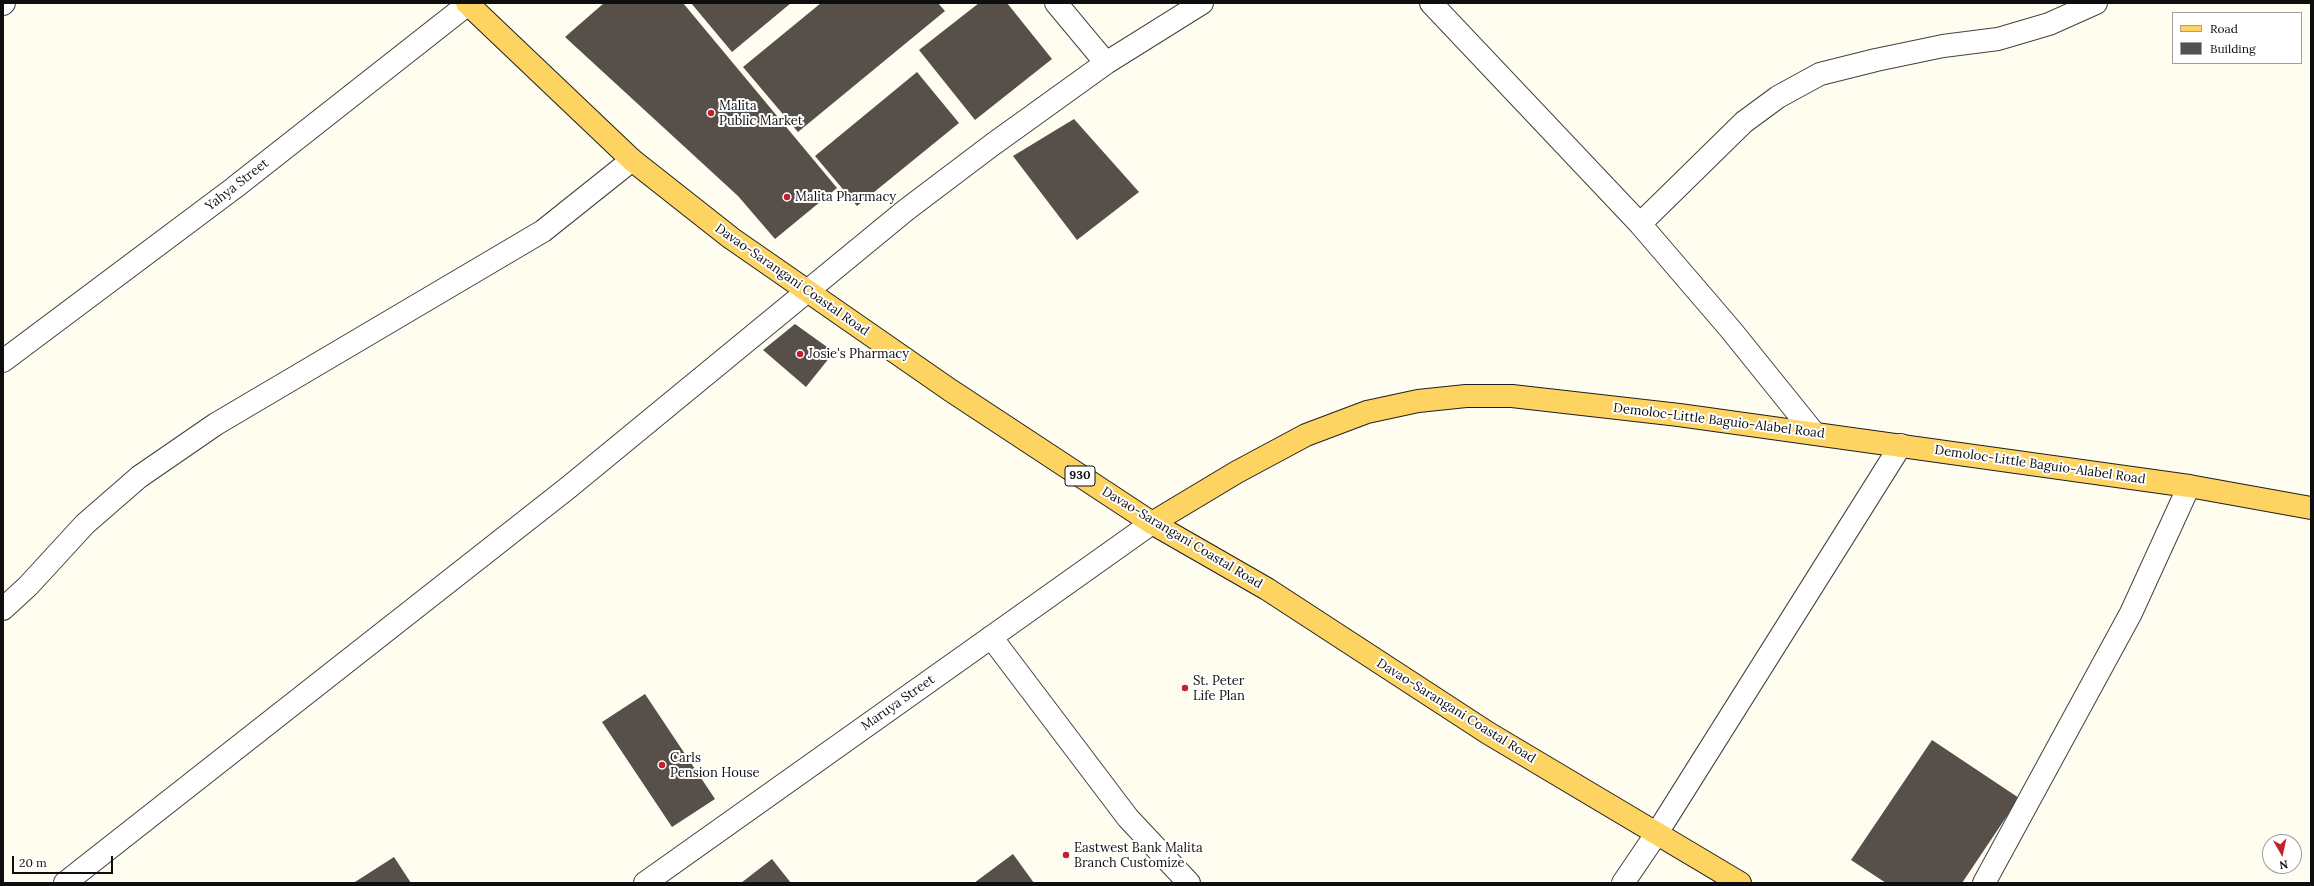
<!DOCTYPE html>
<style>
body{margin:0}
#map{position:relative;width:2314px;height:886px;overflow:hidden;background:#fffcf0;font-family:Lora,serif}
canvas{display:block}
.frame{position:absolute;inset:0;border:4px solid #0e0e0e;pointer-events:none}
.legend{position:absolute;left:2172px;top:12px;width:130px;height:52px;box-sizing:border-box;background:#fff;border:1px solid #9f9f9f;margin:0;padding:5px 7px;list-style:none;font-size:12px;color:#0e0e0e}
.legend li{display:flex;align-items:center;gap:8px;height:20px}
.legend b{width:20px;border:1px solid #9f9f9f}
.north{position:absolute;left:2262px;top:834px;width:40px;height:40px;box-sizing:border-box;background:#fff;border:1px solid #9f9f9f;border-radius:50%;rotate:171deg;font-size:11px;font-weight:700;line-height:16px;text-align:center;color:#0e0e0e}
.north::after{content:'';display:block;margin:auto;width:14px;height:18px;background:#c4202b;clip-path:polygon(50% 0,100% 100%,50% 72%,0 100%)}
.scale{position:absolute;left:12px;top:856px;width:101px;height:18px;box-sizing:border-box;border:2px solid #0e0e0e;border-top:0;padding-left:5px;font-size:12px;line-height:14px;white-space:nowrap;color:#0e0e0e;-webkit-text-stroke:3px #fff;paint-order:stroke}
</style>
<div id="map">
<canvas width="2314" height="886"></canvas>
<div class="frame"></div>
<ul class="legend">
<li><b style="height:5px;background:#fdd461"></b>Road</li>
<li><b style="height:11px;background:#574f4a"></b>Building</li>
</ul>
<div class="north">N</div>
<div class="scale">20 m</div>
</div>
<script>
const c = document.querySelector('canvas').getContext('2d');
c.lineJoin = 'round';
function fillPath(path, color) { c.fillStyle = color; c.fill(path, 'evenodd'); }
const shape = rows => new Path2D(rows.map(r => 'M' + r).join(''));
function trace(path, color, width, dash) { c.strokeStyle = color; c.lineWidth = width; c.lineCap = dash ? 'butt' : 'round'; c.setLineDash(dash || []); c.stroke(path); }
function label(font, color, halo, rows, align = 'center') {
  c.font = font + ' Lora,serif'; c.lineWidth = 4; c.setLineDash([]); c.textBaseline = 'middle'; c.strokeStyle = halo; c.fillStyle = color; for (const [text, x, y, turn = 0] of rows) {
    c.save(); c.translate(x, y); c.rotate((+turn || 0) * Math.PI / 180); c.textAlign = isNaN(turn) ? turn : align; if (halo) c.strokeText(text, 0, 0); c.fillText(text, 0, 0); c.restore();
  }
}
fillPath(shape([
 [604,3,683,3,837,188,775,239,738,196,565,37],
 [691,3,791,3,732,52],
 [821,3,938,3,945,11,798,132,743,67],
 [979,3,1007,3,1052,59,975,120,919,50],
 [917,72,959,123,857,206,815,156],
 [1074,119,1139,192,1077,240,1013,156],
 [795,324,834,352,806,387,763,350],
 [645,694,715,799,672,827,602,722],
 [1932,740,2019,798,1962,883,1886,883,1851,860],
 [1013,854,1034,883,974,883],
 [394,857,411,883,356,883,355,882],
 [772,859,791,883,741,883]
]), '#574f4a');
const minor = shape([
 [1056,3,1106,63],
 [1431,3,1640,224,1731,330,1814,433],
 [3,4,4,3],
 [1640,224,1744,122,1778,97,1820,74,1876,60,1943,46,1998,39,2049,24,2096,3],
 [3,361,234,188,468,4],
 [3,609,28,586,85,524,139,477,216,424,543,231,632,160],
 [991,637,1128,818,1189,883],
 [65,883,569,487,906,210,992,145,1106,63,1202,3],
 [645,883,1152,523],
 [1623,883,1657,833,1901,445],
 [1984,883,2131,613,2189,486]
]);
const major = shape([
 [467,3,632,160,731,238,950,390,1152,523,1267,589,1488,733,1740,883],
 [1152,523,1237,472,1306,435,1367,412,1418,401,1466,396,1512,396,1679,415,2189,486,2311,508]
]);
trace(minor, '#414141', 24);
trace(major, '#1f1f1f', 24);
trace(minor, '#fff', 22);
trace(major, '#fdd461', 22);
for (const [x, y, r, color] of [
 [711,113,4,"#c4202b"],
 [787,197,4,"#c4202b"],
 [800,354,4,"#c4202b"],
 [1185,688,4,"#c4202b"],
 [662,765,4,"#c4202b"],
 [1066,855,4,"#c4202b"]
]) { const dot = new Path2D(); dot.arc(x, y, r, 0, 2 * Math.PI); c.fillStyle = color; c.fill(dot); trace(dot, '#fff', 1.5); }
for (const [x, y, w] of [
 [1080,476,30]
]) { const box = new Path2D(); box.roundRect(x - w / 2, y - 10, w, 20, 3); c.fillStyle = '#fff'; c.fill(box); trace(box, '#0e0e0e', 1); }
label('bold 12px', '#0e0e0e', null, [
 ["930",1080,476]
]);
label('13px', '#0e0e0e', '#fff', [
 ["Malita",719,106],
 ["Public Market",719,121],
 ["Malita Pharmacy",795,197],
 ["Josie's Pharmacy",808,354],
 ["St. Peter",1193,681],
 ["Life Plan",1193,696],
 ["Carls",670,758],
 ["Pension House",670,773],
 ["Eastwest Bank Malita",1074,848],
 ["Branch Customize",1074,863]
], 'left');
label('13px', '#0e0e0e', '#fff', [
 ["Yahya Street",237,185,-38],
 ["Davao-Sarangani Coastal Road",792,280,35],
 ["Demoloc-Little Baguio-Alabel Road",1719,421,7],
 ["Demoloc-Little Baguio-Alabel Road",2040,465,8],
 ["Davao-Sarangani Coastal Road",1182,538,31],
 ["Maruya Street",898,703,-35],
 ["Davao-Sarangani Coastal Road",1456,711,32]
]);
</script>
